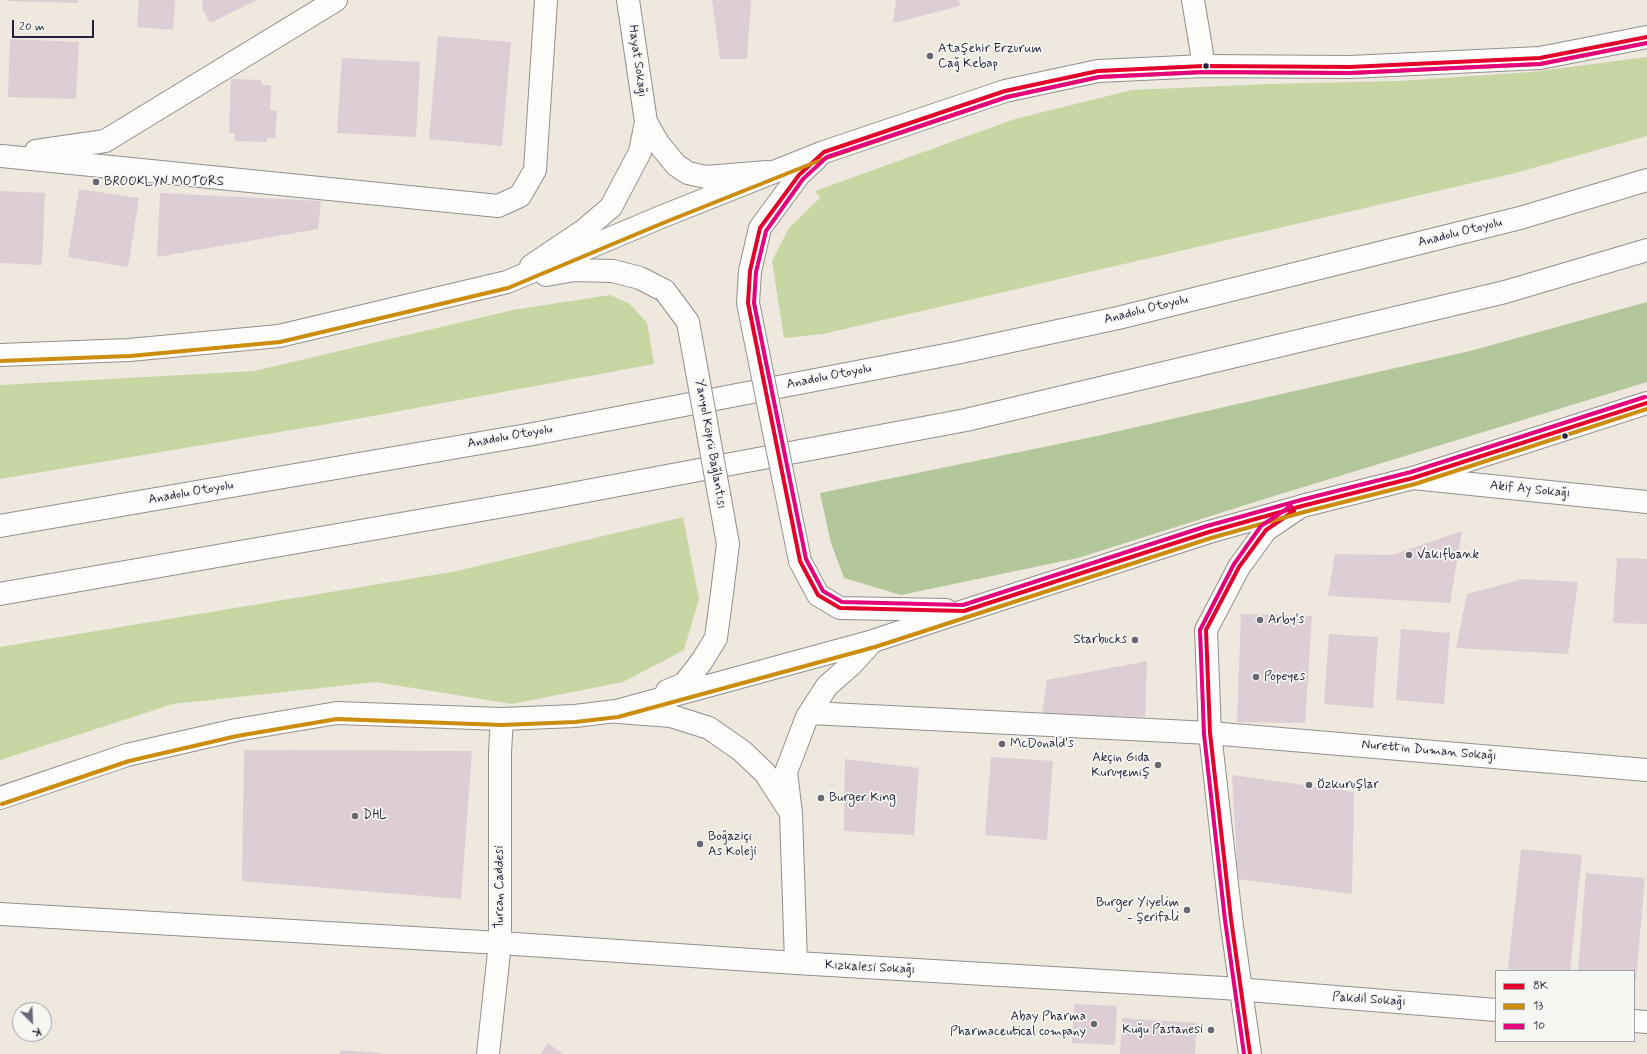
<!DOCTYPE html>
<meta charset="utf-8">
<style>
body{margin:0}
#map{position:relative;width:1647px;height:1054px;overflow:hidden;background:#eee8de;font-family:Mynerve,sans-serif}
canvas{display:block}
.legend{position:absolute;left:1495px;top:970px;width:140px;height:72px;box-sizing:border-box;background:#f6f6f2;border:1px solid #a1a1a9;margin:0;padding:5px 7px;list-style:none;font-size:12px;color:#22223b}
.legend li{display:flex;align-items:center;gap:8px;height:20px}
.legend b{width:20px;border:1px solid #a1a1a9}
.north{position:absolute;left:12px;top:1002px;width:40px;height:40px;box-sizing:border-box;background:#f6f6f2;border:1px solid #a1a1a9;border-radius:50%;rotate:156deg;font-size:11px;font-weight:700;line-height:16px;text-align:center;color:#22223b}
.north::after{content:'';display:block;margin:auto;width:14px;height:18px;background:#696774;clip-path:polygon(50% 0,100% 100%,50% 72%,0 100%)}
.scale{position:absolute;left:12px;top:20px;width:82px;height:18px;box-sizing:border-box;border:2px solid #22223b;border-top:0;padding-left:5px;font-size:12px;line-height:14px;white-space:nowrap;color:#22223b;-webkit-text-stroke:3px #f6f6f2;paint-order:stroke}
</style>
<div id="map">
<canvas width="1647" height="1054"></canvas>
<ul class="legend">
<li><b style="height:5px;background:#e4002b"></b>8K</li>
<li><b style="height:5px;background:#cc8c0c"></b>13</li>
<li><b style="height:5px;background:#e5007d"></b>10</li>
</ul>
<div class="north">K</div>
<div class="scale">20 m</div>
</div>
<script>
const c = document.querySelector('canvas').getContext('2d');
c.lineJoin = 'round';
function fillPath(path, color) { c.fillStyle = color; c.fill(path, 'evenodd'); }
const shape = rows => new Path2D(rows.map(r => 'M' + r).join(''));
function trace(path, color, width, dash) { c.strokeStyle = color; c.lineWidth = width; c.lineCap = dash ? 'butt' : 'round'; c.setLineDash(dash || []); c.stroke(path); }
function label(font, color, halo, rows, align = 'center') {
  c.font = font + ' Mynerve,sans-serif'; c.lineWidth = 3.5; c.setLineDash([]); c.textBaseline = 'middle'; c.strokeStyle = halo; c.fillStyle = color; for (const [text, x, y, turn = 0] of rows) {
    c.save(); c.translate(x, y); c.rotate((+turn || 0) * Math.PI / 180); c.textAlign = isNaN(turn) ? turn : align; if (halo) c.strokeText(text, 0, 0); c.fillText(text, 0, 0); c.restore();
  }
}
fillPath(shape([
 [1647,57,1647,136,1515,173,823,334,784,338,772,261,789,228,820,198,815,191,1015,119,1132,90,1269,84,1399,81,1531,72],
 [610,295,630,304,647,323,654,364,351,420,0,479,0,385,254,371,513,310],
 [683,517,699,599,684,650,623,682,512,704,376,682,173,704,0,760,0,647,457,571]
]), '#c7d6a2');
fillPath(shape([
 [1647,302,1647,382,1274,496,1078,558,901,595,844,578,831,543,820,493,1097,436,1470,351]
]), '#b4c79a');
fillPath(shape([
 [8,0,78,0,78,3,8,1],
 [139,0,175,0,173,30,137,27],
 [203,0,257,0,210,23,202,8],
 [712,0,751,0,747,59,720,59],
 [896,0,959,0,960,6,893,23],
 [438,36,511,42,502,146,429,139],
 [10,39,79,42,76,99,8,97],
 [342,58,420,62,416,137,337,133],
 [231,79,261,80,262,85,271,85,270,110,277,111,275,138,267,138,267,142,235,141,235,133,229,133],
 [79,189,139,198,128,267,68,257],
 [0,191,45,193,42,265,0,263],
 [160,193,321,201,318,229,157,257],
 [1462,531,1450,603,1328,596,1335,554,1392,555],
 [1617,558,1647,559,1647,624,1613,623],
 [1523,579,1578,582,1568,654,1456,648,1467,594],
 [1241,614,1312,616,1305,723,1237,722],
 [1401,629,1450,633,1444,704,1396,700],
 [1329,634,1378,637,1373,708,1324,704],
 [1147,661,1145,717,1042,714,1047,680],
 [244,750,472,751,461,899,242,881],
 [991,757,1053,761,1047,840,985,835],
 [845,759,919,768,914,835,844,831],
 [1232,775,1354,792,1352,894,1238,879],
 [1521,849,1582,855,1570,971,1532,971,1508,969],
 [1586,873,1645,878,1636,979,1634,979,1634,971,1578,971],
 [1074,1004,1117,1006,1115,1045,1072,1043],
 [1122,1018,1197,1023,1195,1054,1120,1054],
 [548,1043,563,1054,540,1054],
 [340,1050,381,1053,381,1054,340,1054]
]), '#dcced4');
const minor = shape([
 [36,151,105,141,336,0],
 [2,156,498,206,520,196,535,170,546,0],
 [1413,478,1647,502],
 [618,712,671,716,709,728,742,751,765,773,789,810],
 [810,713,1210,733,1647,770],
 [0,914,500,943,796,963,1224,988,1496,1010],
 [796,963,791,813,786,772,807,717,827,686,851,665,873,641],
 [1634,1021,1647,1022],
 [488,1054,500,943,500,752,502,719]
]);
const tertiary = shape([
 [628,0,646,122,658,143,676,165,688,173,706,177,767,172],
 [1193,0,1204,66],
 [531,266,583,231,611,207,640,152,646,122],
 [1250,1054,1231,919,1210,733,1206,630,1239,567,1266,530,1297,509]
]);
const secondary = shape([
 [750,271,760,228,799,175,816,159],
 [546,275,575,270,613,271,640,278,665,291],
 [0,355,129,350,279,336,507,282,661,217,824,152,1005,91,1098,71,1204,66,1350,67,1540,58,1647,37],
 [800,561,818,595,840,608,946,610],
 [667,691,684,684,702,661,716,638,722,593],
 [0,798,127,755,236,730,337,713,502,719,575,716,616,711,873,641,964,611,1209,532,1302,506,1413,478,1647,403]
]);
const motorway = shape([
 [0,526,533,434,956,353,1118,318,1520,218,1647,180],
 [0,594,544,499,966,420,1505,292,1647,250]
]);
trace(minor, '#928f8e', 24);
trace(tertiary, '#928f8e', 24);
trace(secondary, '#928f8e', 24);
trace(motorway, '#928f8e', 24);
trace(minor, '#fcfcfa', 22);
trace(tertiary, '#fcfcfa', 22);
trace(secondary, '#fcfcfa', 22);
trace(motorway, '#fcfcfa', 22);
const secondaryBridge = shape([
 [750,271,748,303,800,561],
 [665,291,688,322,728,544,722,593]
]);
trace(secondaryBridge, '#928f8e', 24, []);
trace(secondaryBridge, '#fcfcfa', 22);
trace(shape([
 [1647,37,1540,58,1350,67,1204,66,1098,71,1005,91,824,152,799,175,760,228,750,271,748,303,800,561,818,595,840,608,964,611,1209,532,1302,506,1413,478,1647,403],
 [1250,1054,1231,919,1210,733,1206,630,1239,567,1266,530,1294,511]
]), '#e4002b', 4);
trace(shape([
 [0,361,130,356,280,342,508,288,663,223,826,158,1007,97,1099,77,1204,72,1350,73,1540,64,1647,43],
 [2,804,129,761,237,736,337,719,502,725,575,722,618,717,875,647,1211,538,1304,512,1415,484,1647,409]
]), '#cc8c0c', 4);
trace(shape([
 [1645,397,1411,472,1301,500,1207,526,963,605,842,602,823,591,806,559,754,303,756,272,766,231,803,179,827,157,1007,97,1099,77,1204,72,1350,73,1540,64,1647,43],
 [1244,1054,1225,920,1204,734,1200,630,1234,564,1261,526,1291,506]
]), '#e5007d', 4);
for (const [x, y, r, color] of [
 [930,56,4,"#696774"],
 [1206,66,3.5,"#22223b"],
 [96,182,4,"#696774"],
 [1565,436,3.5,"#22223b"],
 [1409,555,4,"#696774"],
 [1260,620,4,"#696774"],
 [1135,640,4,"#696774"],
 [1256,677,4,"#696774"],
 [1002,744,4,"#696774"],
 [1158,765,4,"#696774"],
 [1309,785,4,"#696774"],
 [821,798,4,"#696774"],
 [355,816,4,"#696774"],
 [700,844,4,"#696774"],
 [1187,910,4,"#696774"],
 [1094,1024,4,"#696774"],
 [1211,1030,4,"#696774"]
]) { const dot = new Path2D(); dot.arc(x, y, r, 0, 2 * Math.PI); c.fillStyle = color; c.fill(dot); trace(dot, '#f6f6f2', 1.5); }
label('13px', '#22223b', '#f6f6f2', [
 ["Ataşehir Erzurum",938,49],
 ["Cağ Kebap",938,64],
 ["BROOKLYN MOTORS",104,182],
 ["Vakıfbank",1417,555],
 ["Arby's",1268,620],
 ["Starbucks",1127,640,"right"],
 ["Popeyes",1264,677],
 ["McDonald's",1010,744],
 ["Akçin Gıda",1150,758,"right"],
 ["Kuruyemiş",1150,773,"right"],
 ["Özkuruşlar",1317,785],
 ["Burger King",829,798],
 ["DHL",363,816],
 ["Boğaziçi",708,837],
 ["As Koleji",708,852],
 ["Burger Yiyelim",1179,903,"right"],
 ["- Şerifali",1179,918,"right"],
 ["Abay Pharma",1086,1017,"right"],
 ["Pharmaceutical company",1086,1032,"right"],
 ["Kuğu Pastanesi",1203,1030,"right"]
], 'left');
label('13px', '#22223b', '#f6f6f2', [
 ["Hayat Sokağı",637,61,82],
 ["Anadolu Otoyolu",1460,233,-14],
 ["Anadolu Otoyolu",1146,310,-14],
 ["Anadolu Otoyolu",829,377,-11],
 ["Anadolu Otoyolu",510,437,-10],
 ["Yanyol Köprü Bağlantısı",710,444,80],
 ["Akif Ay Sokağı",1530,490,6],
 ["Anadolu Otoyolu",191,493,-10],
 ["Nurettin Duman Sokağı",1429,751,5],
 ["Turcan Caddesi",500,887,-90],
 ["Kızkalesi Sokağı",870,968,3],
 ["Pakdil Sokağı",1369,1000,4]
]);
</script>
